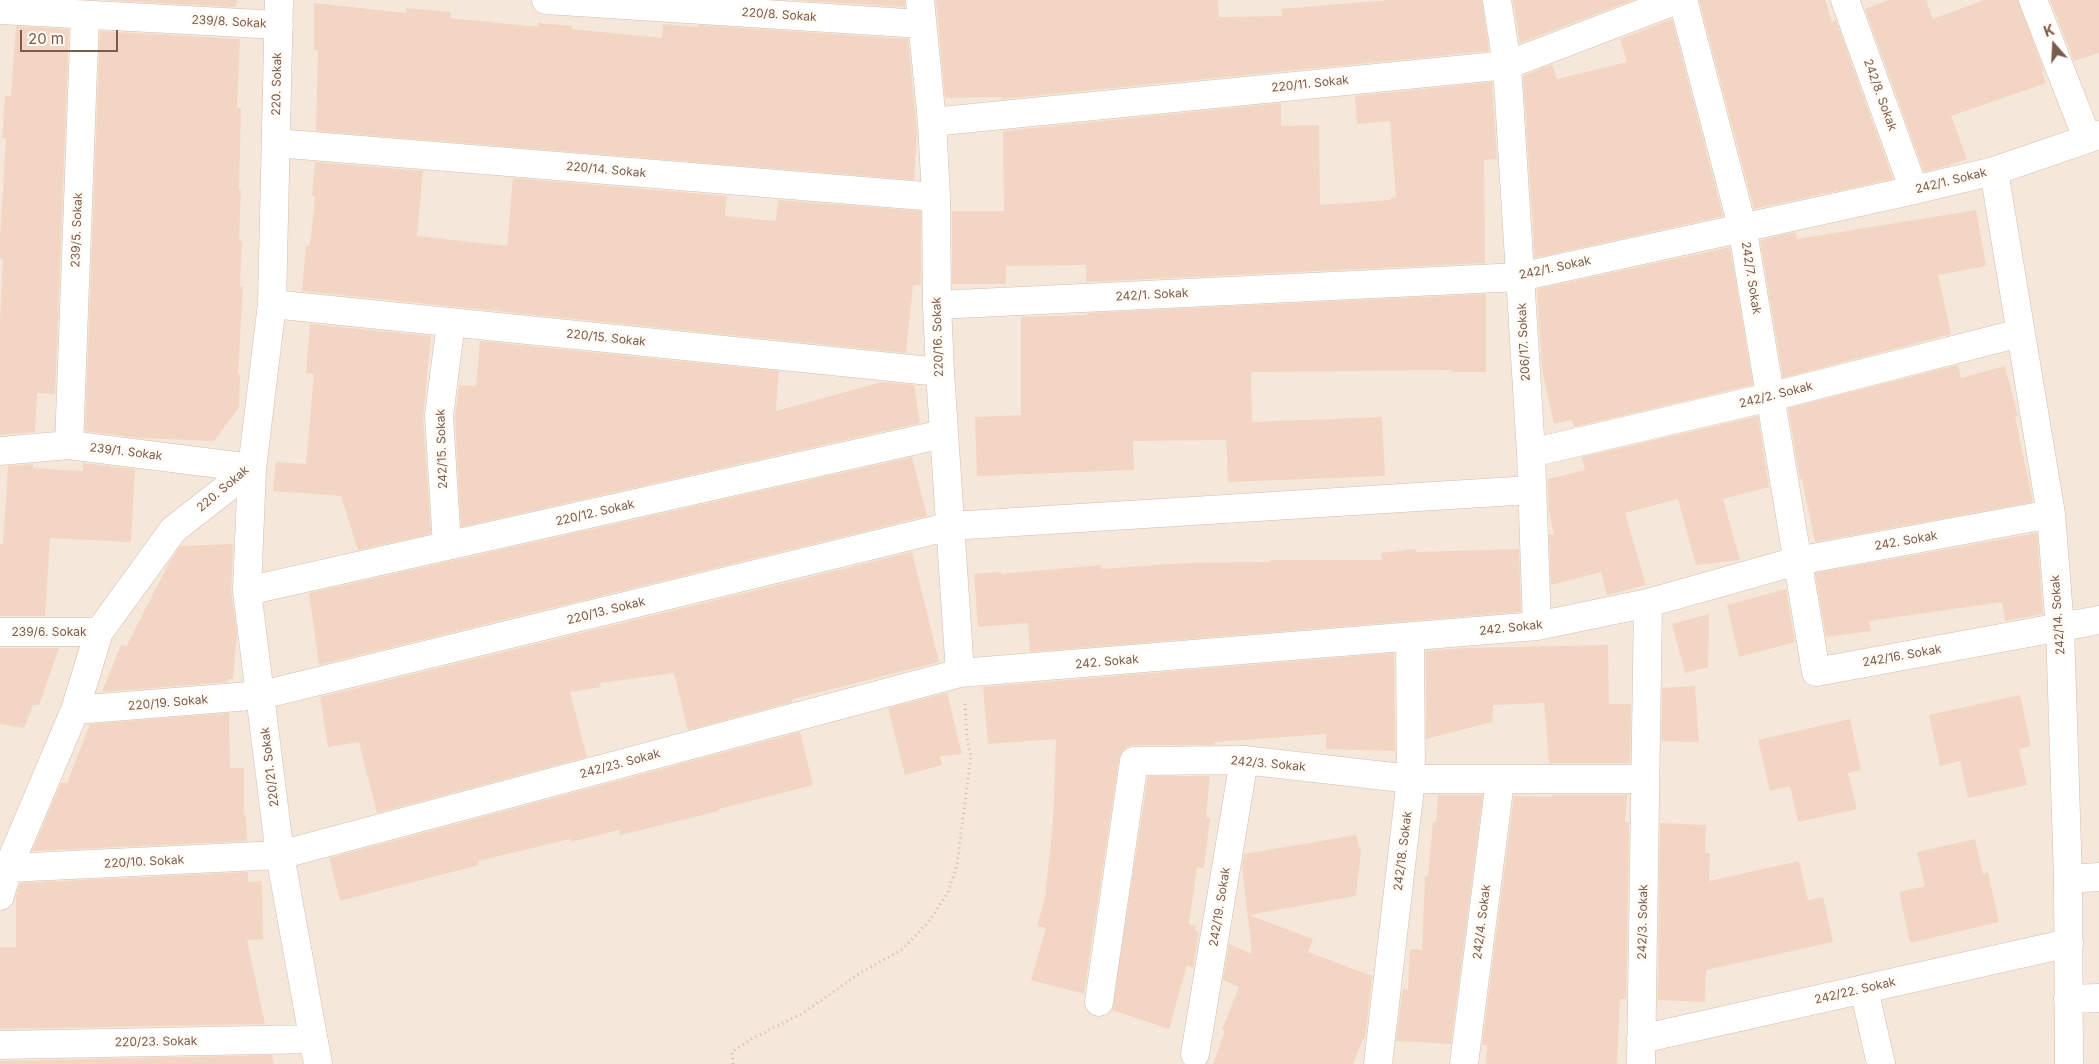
<!DOCTYPE html>
<style>
body{margin:0}
#map{position:relative;width:2099px;height:1064px;overflow:hidden;background:#fdf6ec;font-family:Inter,sans-serif}
canvas{display:block}
.north{position:absolute;left:2029px;top:20px;width:50px;height:50px;-webkit-text-stroke:4px #fffaf3;paint-order:stroke;rotate:341deg;font-size:14px;font-weight:700;line-height:20px;text-align:center;color:#7a5c4d}
.north::after{content:'';display:block;margin:auto;width:18px;height:22px;background:#7a5c4d;clip-path:polygon(50% 0,100% 100%,50% 72%,0 100%)}
.scale{position:absolute;left:20px;top:30px;width:98px;height:22px;box-sizing:border-box;border:2px solid #7a5c4d;border-top:0;padding-left:6px;font-size:15px;line-height:18px;white-space:nowrap;color:#7a5c4d;-webkit-text-stroke:4px #fffaf3;paint-order:stroke}
</style>
<div id="map">
<canvas width="2099" height="1064"></canvas>
<div class="north">K</div>
<div class="scale">20 m</div>
</div>
<script>
const c = document.querySelector('canvas').getContext('2d');
c.lineJoin = 'round';
function fillPath(path, color) { c.fillStyle = color; c.fill(path, 'evenodd'); }
const shape = rows => new Path2D(rows.map(r => 'M' + r).join(''));
function trace(path, color, width, dash) { c.strokeStyle = color; c.lineWidth = width; c.lineCap = dash ? 'butt' : 'round'; c.setLineDash(dash || []); c.stroke(path); }
function label(font, color, halo, rows, align = 'center') {
  c.font = font + ' Inter,sans-serif'; c.lineWidth = 5; c.setLineDash([]); c.textBaseline = 'middle'; c.strokeStyle = halo; c.fillStyle = color; for (const [text, x, y, turn = 0] of rows) {
    c.save(); c.translate(x, y); c.rotate((+turn || 0) * Math.PI / 180); c.textAlign = isNaN(turn) ? turn : align; if (halo) c.strokeText(text, 0, 0); c.fillText(text, 0, 0); c.restore();
  }
}
fillPath(shape([
 [0,0,2099,0,2099,1064,0,1064]
]), '#f5e8da');
fillPath(shape([
 [105,0,237,0,236,7],
 [791,0,905,0,905,7],
 [936,0,1218,0,1219,17,1282,16,1281,9,1390,0,1482,0,1489,51,1002,99,1002,97,945,98],
 [1513,0,1633,0,1520,43],
 [1699,0,1825,0,1832,22,1836,20,1893,179,1754,209],
 [1889,0,1926,0,1933,19,1984,0,2018,0,2044,71,2042,72,2046,83,1951,116,1967,159,1950,165,1924,172,1865,9],
 [2050,0,2099,0,2099,53,2074,61],
 [314,3,406,13,406,8,451,12,450,18,538,27,538,23,572,26,572,29,662,38,663,24,698,27,698,25,908,39,917,133,914,180,316,131,318,50,314,50],
 [1672,19,1723,216,1535,258,1523,76,1552,64,1557,79,1627,62,1620,39],
 [16,26,69,29,55,394,37,393,35,432,0,435,0,320,3,259,0,259,0,238,6,138,2,138,5,96,11,96],
 [100,31,240,39,237,108,241,108,239,190,241,190,239,241,242,241,240,286,243,287,238,374,240,374,239,407,214,441,140,438,85,431],
 [1492,82,1497,159,1484,160,1485,263,1086,282,1086,265,1006,266,1006,284,952,284,952,211,1004,211,1003,131,1281,103,1281,126,1319,125,1320,205,1390,200,1390,198,1396,198,1390,121,1357,124,1355,96],
 [315,162,423,171,417,236,507,246,513,178,727,196,725,216,776,221,778,200,921,211,921,285,913,285,906,353,302,291,306,246,310,246,315,197,312,196],
 [1976,210,1986,266,1938,275,1951,334,1783,378,1760,240,1796,232,1797,239],
 [1730,247,1753,385,1574,427,1572,420,1554,424,1542,370,1537,289],
 [1486,294,1486,372,1452,372,1452,370,1251,372,1252,422,1382,417,1385,476,1228,482,1226,440,1133,441,1134,470,977,476,975,417,1021,415,1021,317,1087,315,1087,313],
 [310,324,431,336,423,417,431,534,358,550,341,496,273,491,276,462,306,464,314,374,306,373],
 [480,341,779,371,776,411,882,382,914,385,920,423,461,527,455,417,459,385,476,386],
 [1958,365,1961,378,2005,366,2018,416,2015,417,2033,502,1815,542,1802,479,1800,479,1788,408],
 [1758,416,1769,487,1723,499,1740,560,1696,565,1678,499,1625,513,1646,585,1607,595,1601,572,1551,585,1549,535,1554,534,1549,512,1548,479,1585,470,1582,457],
 [912,457,927,516,319,665,309,593],
 [83,463,135,469,131,542,50,538,45,616,0,616,0,544,3,545,8,466,33,464,33,468,83,471],
 [2037,533,2043,614,2005,621,2002,602,1869,621,1871,631,1826,637,1815,573],
 [233,544,231,591,237,633,233,679,228,679,228,682,102,692,121,645,126,646,125,649,170,561,180,546],
 [1415,549,1416,552,1519,549,1521,612,1030,652,1028,623,978,627,974,574,1001,572,1001,574,1101,565,1102,569,1183,563,1270,562,1270,560,1382,560,1381,553],
 [912,552,939,662,793,699,792,702,688,730,674,673,600,683,601,687,570,692,587,757,377,813,359,742,328,747,320,697],
 [1786,589,1795,642,1739,657,1727,605],
 [1709,614,1708,667,1685,673,1672,624],
 [1608,645,1609,704,1631,704,1630,763,1549,763,1544,703,1493,705,1492,722,1426,739,1426,651,1464,648],
 [0,648,59,648,39,705,33,705,24,728,0,724],
 [1394,653,1395,751,1326,749,1326,734,1215,742,1214,745,1134,745,1127,747,1122,752,1119,759,1084,994,1031,980,1046,928,1037,926,1045,898,1053,822,1056,739,988,744,983,687],
 [1695,686,1699,742,1662,741,1662,688],
 [947,693,962,754,940,756,942,765,905,775,888,708],
 [2020,695,2031,746,2019,749,2027,785,1968,798,1960,761,1940,766,1929,715],
 [229,713,230,768,244,768,244,815,246,815,247,841,32,851,61,783,67,783,90,724],
 [1850,719,1861,770,1848,773,1857,809,1798,822,1790,786,1770,791,1758,740],
 [800,732,813,785,719,809,719,811,620,835,619,830,571,842,570,839,478,861,479,865,340,901,329,858],
 [1148,776,1210,776,1206,817,1210,818,1204,868,1197,867,1189,924,1196,926,1195,930,1199,932,1193,968,1187,965,1169,1029,1112,1010],
 [1438,795,1483,795,1451,1044,1396,1041,1403,988,1408,990,1410,949,1422,950,1425,876,1428,876,1433,822,1436,822],
 [1552,795,1627,795,1625,822,1629,822,1626,999,1620,999,1617,1064,1486,1064,1487,1045,1482,1045,1514,796,1552,797],
 [1660,823,1706,825,1705,853,1710,853,1709,881,1799,861,1808,900,1823,897,1833,942,1706,970,1705,1002,1658,1000],
 [1356,835,1361,852,1356,896,1249,915,1313,939,1308,952,1372,976,1365,1039,1363,1039,1353,1064,1213,1064,1225,1031,1222,1030,1239,987,1223,980,1229,944,1252,954,1242,866,1244,854],
 [1975,839,1983,874,1988,872,1999,922,1910,943,1899,892,1925,886,1917,852],
 [248,872,248,882,262,881,263,939,247,940,265,1024,0,1029,0,947,16,947,16,897,20,883],
 [272,1055,274,1064,0,1064,0,1061]
]), '#f3d5c3');
const minor = shape([
 [279,0,272,304,252,468,247,591,280,855,318,1064],
 [546,0,922,24],
 [920,0,932,122,936,197,937,305,940,372,960,673],
 [1497,0,1507,65,1531,453,1537,626],
 [1683,0,1742,226,1816,672,2099,620],
 [1845,0,1914,190],
 [2033,0,2087,138],
 [0,10,279,25],
 [932,122,1507,65,1677,0],
 [276,143,936,197],
 [1994,171,2051,514,2060,628,2068,879,2069,1064],
 [272,304,940,372],
 [937,305,1520,277,1914,190,1994,171,2099,135],
 [69,445,85,15],
 [0,451,69,445,252,468],
 [1531,453,1770,397,2020,333],
 [447,546,439,416,451,322],
 [247,591,943,434],
 [0,632,99,632],
 [75,710,262,695,951,526,1531,490],
 [8,868,280,855,960,673,1537,626,1648,603,1797,561,2051,514],
 [2068,879,2099,877],
 [0,896,8,868,75,710,99,632,173,530,252,468],
 [1864,989,1881,1064],
 [2068,999,2099,998],
 [1099,1002,1134,761,1244,760,1411,779,1644,779],
 [1641,1039,2069,943],
 [0,1045,313,1039],
 [1195,1054,1244,760],
 [1378,1064,1411,779,1410,638],
 [1464,1064,1500,781],
 [1641,1064,1648,603]
]);
trace(minor, '#d1beb0', 29);
trace(shape([
 [733,1064,732,1052,753,1038,803,1013,860,973,903,949,930,920,948,892,957,865,971,755,967,738,965,703]
]), '#d9b8a5', 3, [1, 4]);
trace(minor, '#fff', 28);
label('12px', '#7a5c4d', '#fffaf3', [
 ["220/8. Sokak",779,15,4],
 ["239/8. Sokak",229,22,3],
 ["220. Sokak",277,84,-89],
 ["220/11. Sokak",1310,84,-6],
 ["242/8. Sokak",1880,95,70],
 ["220/14. Sokak",606,170,5],
 ["242/1. Sokak",1951,181,-14],
 ["239/5. Sokak",77,230,-88],
 ["242/1. Sokak",1555,268,-12],
 ["242/7. Sokak",1751,278,81],
 ["242/1. Sokak",1152,295,-3],
 ["220/16. Sokak",938,337,-92],
 ["220/15. Sokak",606,338,6],
 ["206/17. Sokak",1524,342,-93],
 ["242/2. Sokak",1776,395,-14],
 ["242/15. Sokak",442,449,-92],
 ["239/1. Sokak",126,452,7],
 ["220. Sokak",223,489,-40],
 ["220/12. Sokak",595,513,-13],
 ["242. Sokak",1906,541,-10],
 ["220/13. Sokak",606,611,-14],
 ["242/14. Sokak",2058,615,-94],
 ["242. Sokak",1511,628,-6],
 ["239/6. Sokak",49,632],
 ["242/16. Sokak",1902,656,-10],
 ["242. Sokak",1107,662,-5],
 ["220/19. Sokak",168,703,-5],
 ["242/23. Sokak",620,764,-15],
 ["242/3. Sokak",1268,764,5],
 ["220/21. Sokak",270,767,-97],
 ["242/18. Sokak",1403,851,-83],
 ["220/10. Sokak",144,862,-3],
 ["242/19. Sokak",1220,907,-81],
 ["242/4. Sokak",1482,922,-83],
 ["242/3. Sokak",1643,922,-89],
 ["242/22. Sokak",1855,991,-13],
 ["220/23. Sokak",156,1042,-1]
]);
</script>
